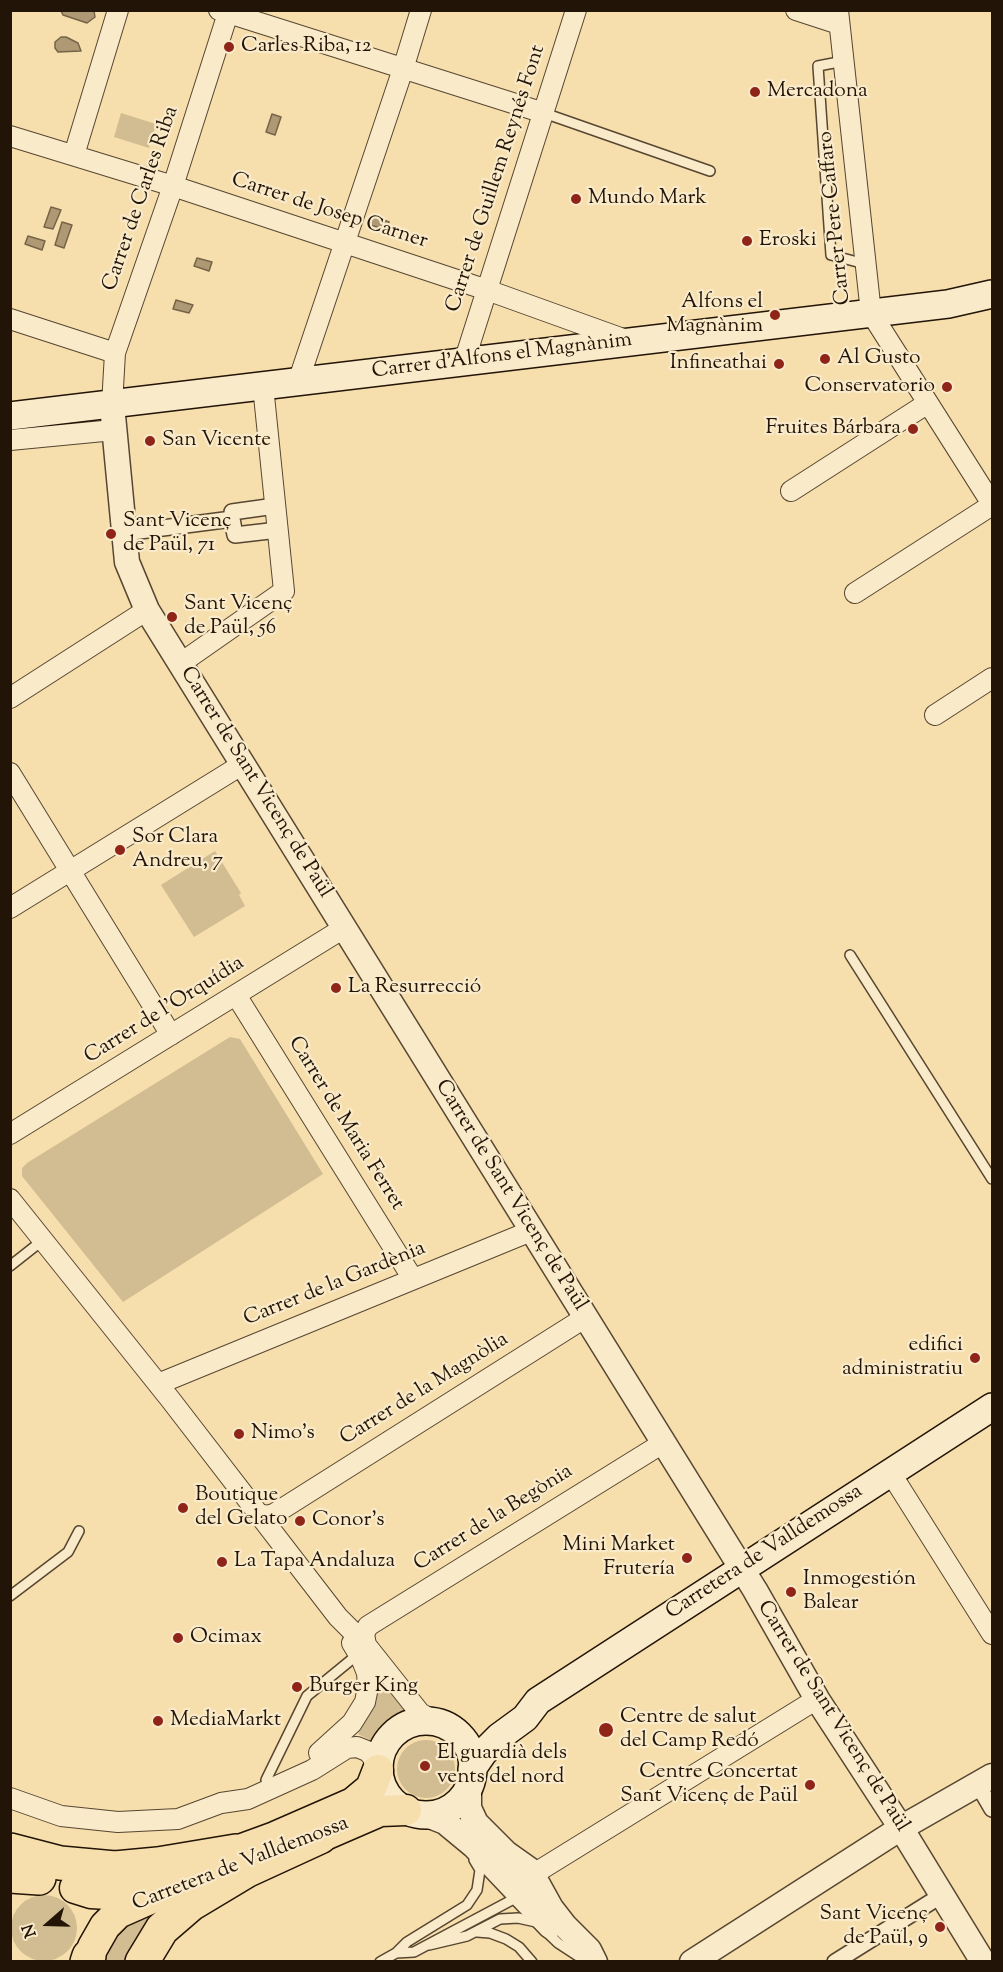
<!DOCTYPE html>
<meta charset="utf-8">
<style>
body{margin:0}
#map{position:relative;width:1003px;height:1972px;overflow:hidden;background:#f6dead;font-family:"Sorts Mill Goudy",serif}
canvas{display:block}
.frame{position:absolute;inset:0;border:12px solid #221406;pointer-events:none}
.north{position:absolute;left:18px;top:1894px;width:60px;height:60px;-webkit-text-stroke:4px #f9eaca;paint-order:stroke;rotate:250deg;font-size:16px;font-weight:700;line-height:24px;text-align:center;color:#221406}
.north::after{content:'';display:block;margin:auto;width:21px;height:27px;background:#221406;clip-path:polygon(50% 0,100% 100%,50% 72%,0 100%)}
</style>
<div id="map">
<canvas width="1003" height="1972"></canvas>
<div class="frame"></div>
<div class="north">N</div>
</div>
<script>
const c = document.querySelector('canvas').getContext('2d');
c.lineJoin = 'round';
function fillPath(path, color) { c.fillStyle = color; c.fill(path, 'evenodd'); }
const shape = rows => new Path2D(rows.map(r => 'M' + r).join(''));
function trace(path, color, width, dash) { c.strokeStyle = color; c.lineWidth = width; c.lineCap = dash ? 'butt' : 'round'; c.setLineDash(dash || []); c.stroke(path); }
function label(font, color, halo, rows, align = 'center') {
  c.font = font + ' "Sorts Mill Goudy",serif'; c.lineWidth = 4.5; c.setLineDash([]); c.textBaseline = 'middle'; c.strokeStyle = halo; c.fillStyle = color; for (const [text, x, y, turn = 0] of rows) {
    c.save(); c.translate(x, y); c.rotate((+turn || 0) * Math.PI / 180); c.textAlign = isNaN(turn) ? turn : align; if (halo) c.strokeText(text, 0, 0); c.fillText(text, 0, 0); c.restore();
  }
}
fillPath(shape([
 [121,113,156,124,149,148,114,137],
 [215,851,241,893,239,895,245,906,194,937,161,885],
 [230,1037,240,1039,323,1174,123,1302,22,1176,22,1168,27,1163],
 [375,1670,410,1714,390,1727,376,1743,358,1734,371,1711],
 '397 1769a29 29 0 1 1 58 0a29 29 0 1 1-58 0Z',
 '11 1928a33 33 0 1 1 66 0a33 33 0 1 1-66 0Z',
 [159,1906,131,1961,99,1962,111,1935]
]), '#d2bc91');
const water = shape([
 [61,11,94,11,95,17,87,23,63,15,61,11],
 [61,37,66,37,78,43,81,51,58,52,55,48,55,42,61,37],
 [272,114,281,117,275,135,266,132,272,114],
 [51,207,61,210,53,229,44,227,51,207],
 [373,216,389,222,387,230,370,225,373,216],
 [62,222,72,225,64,248,55,245,62,222],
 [28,236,45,241,42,250,25,244,28,236],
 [197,258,212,262,209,271,194,266,197,258],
 [176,300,193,305,189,313,173,309,176,300]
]);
fillPath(water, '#ae9974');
trace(water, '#766448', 1.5);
const service = shape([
 [844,61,818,66,831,255,865,264],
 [544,113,710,171],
 [850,955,992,1179],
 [10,1266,43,1240],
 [10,1596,68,1552,79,1531],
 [266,1780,307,1696,351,1660,354,1656,354,1649],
 [477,1932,490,1933,506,1939,519,1947,532,1962],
 [429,1945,467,1936,500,1919,518,1918,536,1922,558,1943,581,1958],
 [396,1953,414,1952,510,1901,518,1893],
 [380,1962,396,1953,407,1942,467,1905,477,1890,480,1870,474,1860]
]);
const pedestrian = shape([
 [275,506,232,512,232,519,235,535,278,530],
 [124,533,232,519],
 [978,1785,992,1809],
 [835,1962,942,1895]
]);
const minor = shape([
 [219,10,544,113],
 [796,10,839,24],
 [838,10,871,313,992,504],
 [10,136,173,186,487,290,626,340],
 [74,155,118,10],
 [10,319,115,353],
 [464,362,576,10],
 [298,382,403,69,421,10],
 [112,405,115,353,173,186,229,10],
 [10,440,114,430],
 [791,491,928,403],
 [855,593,992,505],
 [181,663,284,591,263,386],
 [10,698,147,610],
 [935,715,992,678],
 [10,773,171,1035],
 [10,908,243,764],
 [236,995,413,1279],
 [10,1134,344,928],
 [10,1199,170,1399,338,1617,366,1645,420,1713,438,1723],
 [158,1384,531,1231],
 [890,1472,992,1634],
 [257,1513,266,1516,274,1514,586,1317],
 [366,1645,364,1634,368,1626,663,1443],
 [319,1753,352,1723,365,1702,368,1687,367,1673,361,1658,352,1643],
 [10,1798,61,1816,118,1822,178,1819,221,1803,248,1799,312,1770,347,1748,357,1747,367,1751,372,1756,378,1770],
 [524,1885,532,1875,817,1699]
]);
const tertiary = shape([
 [112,405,127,562,147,610,755,1590,817,1699,901,1828,983,1962],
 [469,1785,469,1808,476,1823,506,1853,530,1870,551,1908,565,1926,589,1950,595,1962],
 [427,1815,445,1822,474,1846,550,1926],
 [692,1962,901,1828,992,1776]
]);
const secondary = shape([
 [10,416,948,304,992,294],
 '379 1768a47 47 0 1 1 94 0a47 47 0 1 1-94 0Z',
 [472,1769,483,1753,499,1737,525,1718,538,1701,992,1407]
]);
const primary = shape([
 [297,1844,320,1837,380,1811,406,1810],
 [212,1860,275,1837,353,1803,371,1788,378,1770],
 [75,1888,91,1893,108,1894,124,1891,150,1882],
 [93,1947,105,1926,118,1913,152,1898,237,1866]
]);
const motorway = shape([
 [10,1850,60,1863,115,1868,158,1864,236,1851],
 [10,1876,39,1878],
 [87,1962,89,1956],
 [142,1962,162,1929,191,1904,246,1871,320,1837]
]);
trace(service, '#574630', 12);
trace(pedestrian, '#574630', 18);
trace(minor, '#574630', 22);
trace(tertiary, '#574630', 27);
trace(secondary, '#221406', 30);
trace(primary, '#221406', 33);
trace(motorway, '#221406', 36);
trace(service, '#f9eaca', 9);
trace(pedestrian, '#f9eaca', 15);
trace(minor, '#f9eaca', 20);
trace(tertiary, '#f9eaca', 24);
trace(secondary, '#f9eaca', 27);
trace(primary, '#f6dead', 30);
trace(motorway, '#f6dead', 33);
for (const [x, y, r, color] of [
 [229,47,6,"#8f2418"],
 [755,92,6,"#8f2418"],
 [576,199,6,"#8f2418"],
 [747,241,6,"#8f2418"],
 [775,315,6,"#8f2418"],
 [825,359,6,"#8f2418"],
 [779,364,6,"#8f2418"],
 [947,387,6,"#8f2418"],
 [913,429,6,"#8f2418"],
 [150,441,6,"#8f2418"],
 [111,534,6,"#8f2418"],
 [172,617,6,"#8f2418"],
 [120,850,6,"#8f2418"],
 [336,988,6,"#8f2418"],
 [975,1358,6,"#8f2418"],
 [239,1434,6,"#8f2418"],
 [183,1508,6,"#8f2418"],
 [300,1521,6,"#8f2418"],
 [687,1558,6,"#8f2418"],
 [222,1562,6,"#8f2418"],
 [791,1592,6,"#8f2418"],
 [178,1638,6,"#8f2418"],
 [297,1687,6,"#8f2418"],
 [158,1721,6,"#8f2418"],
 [606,1730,8,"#8f2418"],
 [425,1766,6,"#8f2418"],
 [810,1785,6,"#8f2418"],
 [940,1927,6,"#8f2418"]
]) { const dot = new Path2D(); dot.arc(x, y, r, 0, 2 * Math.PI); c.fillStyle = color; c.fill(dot); trace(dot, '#f9eaca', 2); }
label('21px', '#221406', '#f9eaca', [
 ["Carles Riba, 12",241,47],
 ["Mercadona",767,92],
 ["Mundo Mark",588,199],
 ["Eroski",759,241],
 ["Alfons el",763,303,"right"],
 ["Magnànim",763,327,"right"],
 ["Al Gusto",837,359],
 ["Infineathai",767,364,"right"],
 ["Conservatorio",935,387,"right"],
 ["Fruites Bárbara",901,429,"right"],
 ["San Vicente",162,441],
 ["Sant Vicenç",123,522],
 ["de Paül, 71",123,546],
 ["Sant Vicenç",184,605],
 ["de Paül, 56",184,629],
 ["Sor Clara",132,838],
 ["Andreu, 7",132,862],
 ["La Resurrecció",348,988],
 ["edifici",963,1346,"right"],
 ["administratiu",963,1370,"right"],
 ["Nimo's",251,1434],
 ["Boutique",195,1496],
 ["del Gelato",195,1520],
 ["Conor's",312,1521],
 ["Mini Market",675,1546,"right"],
 ["Frutería",675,1570,"right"],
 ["La Tapa Andaluza",234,1562],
 ["Inmogestión",803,1580],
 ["Balear",803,1604],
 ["Ocimax",190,1638],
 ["Burger King",309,1687],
 ["Centre de salut",620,1718],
 ["del Camp Redó",620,1742],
 ["MediaMarkt",170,1721],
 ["El guardià dels",437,1754],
 ["vents del nord",437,1778],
 ["Centre Concertat",798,1773,"right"],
 ["Sant Vicenç de Paül",798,1797,"right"],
 ["Sant Vicenç",928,1915,"right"],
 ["de Paül, 9",928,1939,"right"]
], 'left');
label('21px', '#221406', '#f9eaca', [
 ["Carrer de Guillem Reynés Font",497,179,-72],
 ["Carrer de Carles Riba",142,199,-71],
 ["Carrer de Josep Carner",329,212,18],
 ["Carrer Pere Caffaro",836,218,-96],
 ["Carrer d'Alfons el Magnànim",502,357,-7],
 ["Carrer de Sant Vicenç de Paül",255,783,58],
 ["Carrer de l'Orquídia",165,1011,-32],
 ["Carrer de Maria Ferret",345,1124,58],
 ["Carrer de Sant Vicenç de Paül",510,1196,58],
 ["Carrer de la Gardènia",335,1285,-22],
 ["Carrer de la Magnòlia",425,1390,-32],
 ["Carrer de la Begònia",494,1519,-32],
 ["Carretera de Valldemossa",765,1553,-33],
 ["Carrer de Sant Vicenç de Paül",832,1717,58],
 ["Carretera de Valldemossa",241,1865,-21]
]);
</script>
